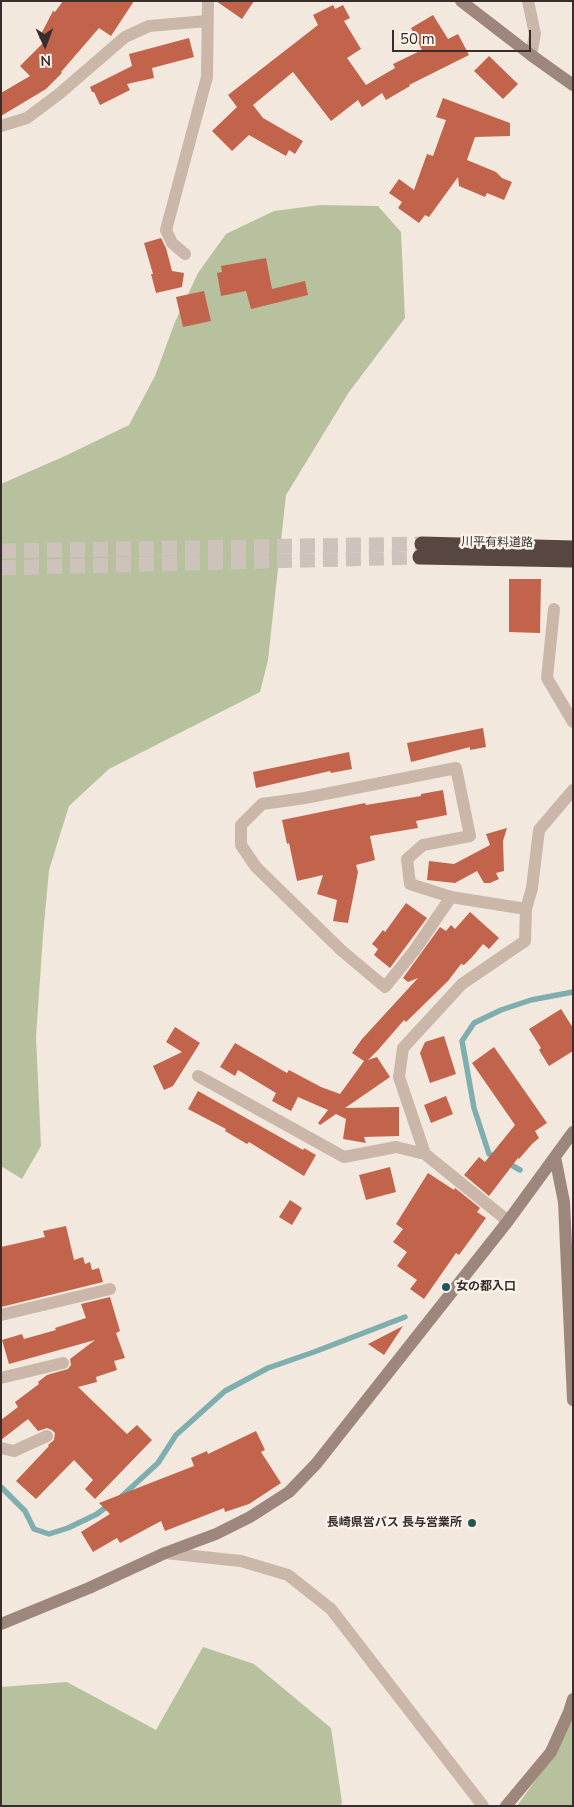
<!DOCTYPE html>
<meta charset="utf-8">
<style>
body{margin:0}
#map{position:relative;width:574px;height:1807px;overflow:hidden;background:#f2e8de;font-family:"Nunito Sans",sans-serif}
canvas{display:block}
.frame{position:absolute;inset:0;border:2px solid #382d2a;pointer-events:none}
.north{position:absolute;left:20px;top:20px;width:50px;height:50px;-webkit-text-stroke:4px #f9f2eb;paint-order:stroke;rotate:178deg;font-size:14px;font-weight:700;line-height:20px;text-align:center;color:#382d2a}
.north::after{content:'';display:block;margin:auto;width:18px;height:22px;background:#382d2a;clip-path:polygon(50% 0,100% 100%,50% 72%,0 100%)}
.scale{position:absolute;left:392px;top:30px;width:139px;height:22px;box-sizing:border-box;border:2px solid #382d2a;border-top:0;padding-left:6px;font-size:15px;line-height:18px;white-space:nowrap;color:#382d2a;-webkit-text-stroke:4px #f9f2eb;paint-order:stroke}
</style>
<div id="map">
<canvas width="574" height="1807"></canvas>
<div class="frame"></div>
<div class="north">N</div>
<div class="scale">50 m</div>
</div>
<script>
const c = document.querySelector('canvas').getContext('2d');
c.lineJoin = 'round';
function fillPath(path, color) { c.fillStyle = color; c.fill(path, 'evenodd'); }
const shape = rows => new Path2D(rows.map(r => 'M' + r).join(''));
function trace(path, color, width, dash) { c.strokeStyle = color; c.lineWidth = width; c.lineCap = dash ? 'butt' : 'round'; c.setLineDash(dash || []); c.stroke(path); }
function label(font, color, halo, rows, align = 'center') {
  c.font = font + ' "Nunito Sans","Noto Sans JP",sans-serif'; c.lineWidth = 5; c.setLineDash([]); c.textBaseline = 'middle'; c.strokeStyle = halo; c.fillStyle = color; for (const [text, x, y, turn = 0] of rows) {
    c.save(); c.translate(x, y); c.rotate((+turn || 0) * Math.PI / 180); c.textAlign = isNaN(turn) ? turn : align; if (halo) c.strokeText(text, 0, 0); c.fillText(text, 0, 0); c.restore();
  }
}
fillPath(shape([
 [320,205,378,206,401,232,405,318,349,392,286,495,268,660,260,692,109,769,69,806,49,870,43,935,36,1037,41,1146,22,1179,1,1166,1,484,65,456,129,425,155,376,175,322,198,273,226,234,274,211],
 [203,1647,254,1664,331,1728,342,1802,341,1806,1,1806,1,1687,67,1682,156,1730],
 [573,1713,573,1806,517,1806,559,1747]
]), '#b7c19e');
trace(shape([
 [498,1158,489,1154,474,1108,462,1041,474,1023,501,1010,531,1000,573,992],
 [506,1162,520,1170],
 [1,1487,25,1511,34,1529,49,1534,68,1528,97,1514,110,1504],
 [122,1496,158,1463,176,1435,225,1391,268,1368,314,1352,405,1317]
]), '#7eaeae', 5.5);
fillPath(shape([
 [63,1,134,1,111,36,99,28,61,72,62,73,46,89,1,116,1,93,30,76,20,66,44,42,39,38,53,11,55,12],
 [216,1,254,1,242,19],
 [333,5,335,9,343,5,350,18,344,21,361,49,347,58,366,85,395,68,393,64,422,50,411,28,433,15,448,39,458,34,469,55,409,85,410,86,386,100,382,93,362,107,358,100,331,121,293,72,253,105,263,118,303,141,295,154,289,150,286,156,249,135,232,151,212,131,237,107,228,95,318,25,313,15],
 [189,38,194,57,152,68,154,78,127,84,130,90,100,105,94,92,92,92,90,87,132,66,129,54],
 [489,56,518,84,503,99,474,71],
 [443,98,510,123,510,136,475,137,467,160,496,172,502,178,512,182,504,200,487,193,485,197,459,186,458,177,429,217,425,215,419,223,398,208,402,202,389,193,399,179,414,190,427,154,433,156,446,120,436,117],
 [161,238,166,248,172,271,184,273,182,287,156,293,151,274,153,274,144,243],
 [266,258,272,289,305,281,308,295,251,309,246,291,221,296,217,273,222,272,221,266],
 [204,291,211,321,183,327,176,297],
 [509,579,541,579,540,633,509,632],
 [483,728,486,747,470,750,470,747,411,762,407,743],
 [349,752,352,769,331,773,330,771,256,788,253,772],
 [443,790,447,815,416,821,418,828,370,836,375,860,356,865,358,872,348,923,333,921,337,900,317,894,323,875,297,881,289,843,287,844,282,820,365,803,366,805,421,796,421,794],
 [507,828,503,841,504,871,496,873,499,879,490,883,484,883,477,871,455,883,427,880,429,861,454,864,490,845,486,834],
 [406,903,427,918,390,968,374,955,378,949,372,944,383,930,385,932],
 [470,912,499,938,489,949,483,944,473,956,464,965,461,964,448,981,406,1022,404,1020,378,1050,368,1060,377,1057,390,1077,345,1108,399,1107,399,1136,364,1137,366,1143,343,1139,346,1119,336,1114,320,1125,318,1123,328,1110,298,1097,291,1111,272,1101,276,1093,238,1070,235,1076,220,1067,235,1043,287,1073,289,1070,321,1087,340,1094,364,1061,352,1053,362,1039,418,978,408,982,403,978,440,927,446,931,451,925,455,929],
 [561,1009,573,1028,573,1051,549,1066,539,1050,541,1048,529,1029],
 [175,1027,200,1043,173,1086,164,1090,153,1066,182,1052,166,1042],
 [444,1036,456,1074,430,1083,420,1053,425,1042],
 [494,1047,547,1123,535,1131,539,1138,532,1144,519,1159,518,1158,489,1196,464,1175,479,1157,485,1162,515,1125,472,1063],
 [198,1091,303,1150,304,1148,316,1155,304,1176,249,1142,247,1144,225,1131,226,1129,188,1109],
 [446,1096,453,1114,431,1123,424,1105],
 [390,1167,396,1192,366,1200,359,1175],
 [428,1173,454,1190,455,1188,480,1208,477,1212,486,1218,459,1255,456,1253,424,1299,410,1289,417,1280,397,1266,407,1252,393,1242,403,1229,396,1224],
 [290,1200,302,1208,292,1225,279,1217],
 [66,1226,74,1260,83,1257,85,1264,90,1262,92,1270,99,1268,103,1282,1,1307,1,1247,45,1237,43,1231],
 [110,1297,120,1331,116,1333,125,1358,114,1361,117,1370,96,1377,97,1382,78,1387,127,1434,137,1425,152,1440,95,1499,85,1489,93,1480,74,1460,36,1499,16,1481,49,1446,48,1445,54,1440,55,1433,52,1430,47,1428,38,1431,28,1419,1,1440,1,1420,18,1407,15,1402,39,1384,38,1382,47,1375,68,1369,71,1365,70,1359,95,1340,9,1364,2,1340,22,1334,24,1339,56,1330,55,1328,86,1318,81,1304],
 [403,1326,384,1355,368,1344],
 [256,1431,265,1450,261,1452,281,1483,249,1504,225,1512,224,1508,165,1531,161,1521,120,1543,117,1538,93,1552,81,1532,110,1514,99,1503,194,1466,191,1458,207,1451,208,1454]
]), '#c2644c');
trace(shape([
 [1,551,422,544],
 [1,568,420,557]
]), '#cdc3ba', 15, [15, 8]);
trace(shape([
 [528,1,535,34,531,55],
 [1,126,27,118,59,94,125,37,149,26,207,21],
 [185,254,172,243,166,230,207,77,208,1],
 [554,609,547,678,573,722],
 [456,768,470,836,423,845,407,859,410,884,451,897,414,951,385,987,341,950,256,867,241,845,241,825,262,804,305,798,456,768],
 [451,897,526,909],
 [198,1076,344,1157,396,1147,425,1154,508,1221],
 [425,1154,399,1077,403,1048,462,984,525,941,526,909,532,888,539,830,573,790],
 [1,1315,110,1289],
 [1,1378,63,1363],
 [1,1448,14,1451,47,1436],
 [165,1553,241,1561,288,1575,331,1609,483,1806]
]), '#cab7aa', 12);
trace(shape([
 [461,1,531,55,573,85],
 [555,1157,564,1202,573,1400],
 [1,1624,89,1588,165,1553,216,1534,250,1517,289,1492,316,1464,508,1221,573,1132],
 [506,1806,551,1752,569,1712,573,1699]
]), '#9d877c', 12);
trace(shape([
 [422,544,573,548],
 [420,557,573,560]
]), '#584741', 15);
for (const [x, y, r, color] of [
 [446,1287,5,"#205658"],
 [472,1523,5,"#205658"]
]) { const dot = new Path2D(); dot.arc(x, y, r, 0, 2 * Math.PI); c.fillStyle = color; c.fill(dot); trace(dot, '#f9f2eb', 2); }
label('12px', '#382d2a', '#f9f2eb', [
 ["川平有料道路",497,543,1]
]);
label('bold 12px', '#382d2a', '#f9f2eb', [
 ["女の都入口",456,1287],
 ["長崎県営バス 長与営業所",462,1523,"right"]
], 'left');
</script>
